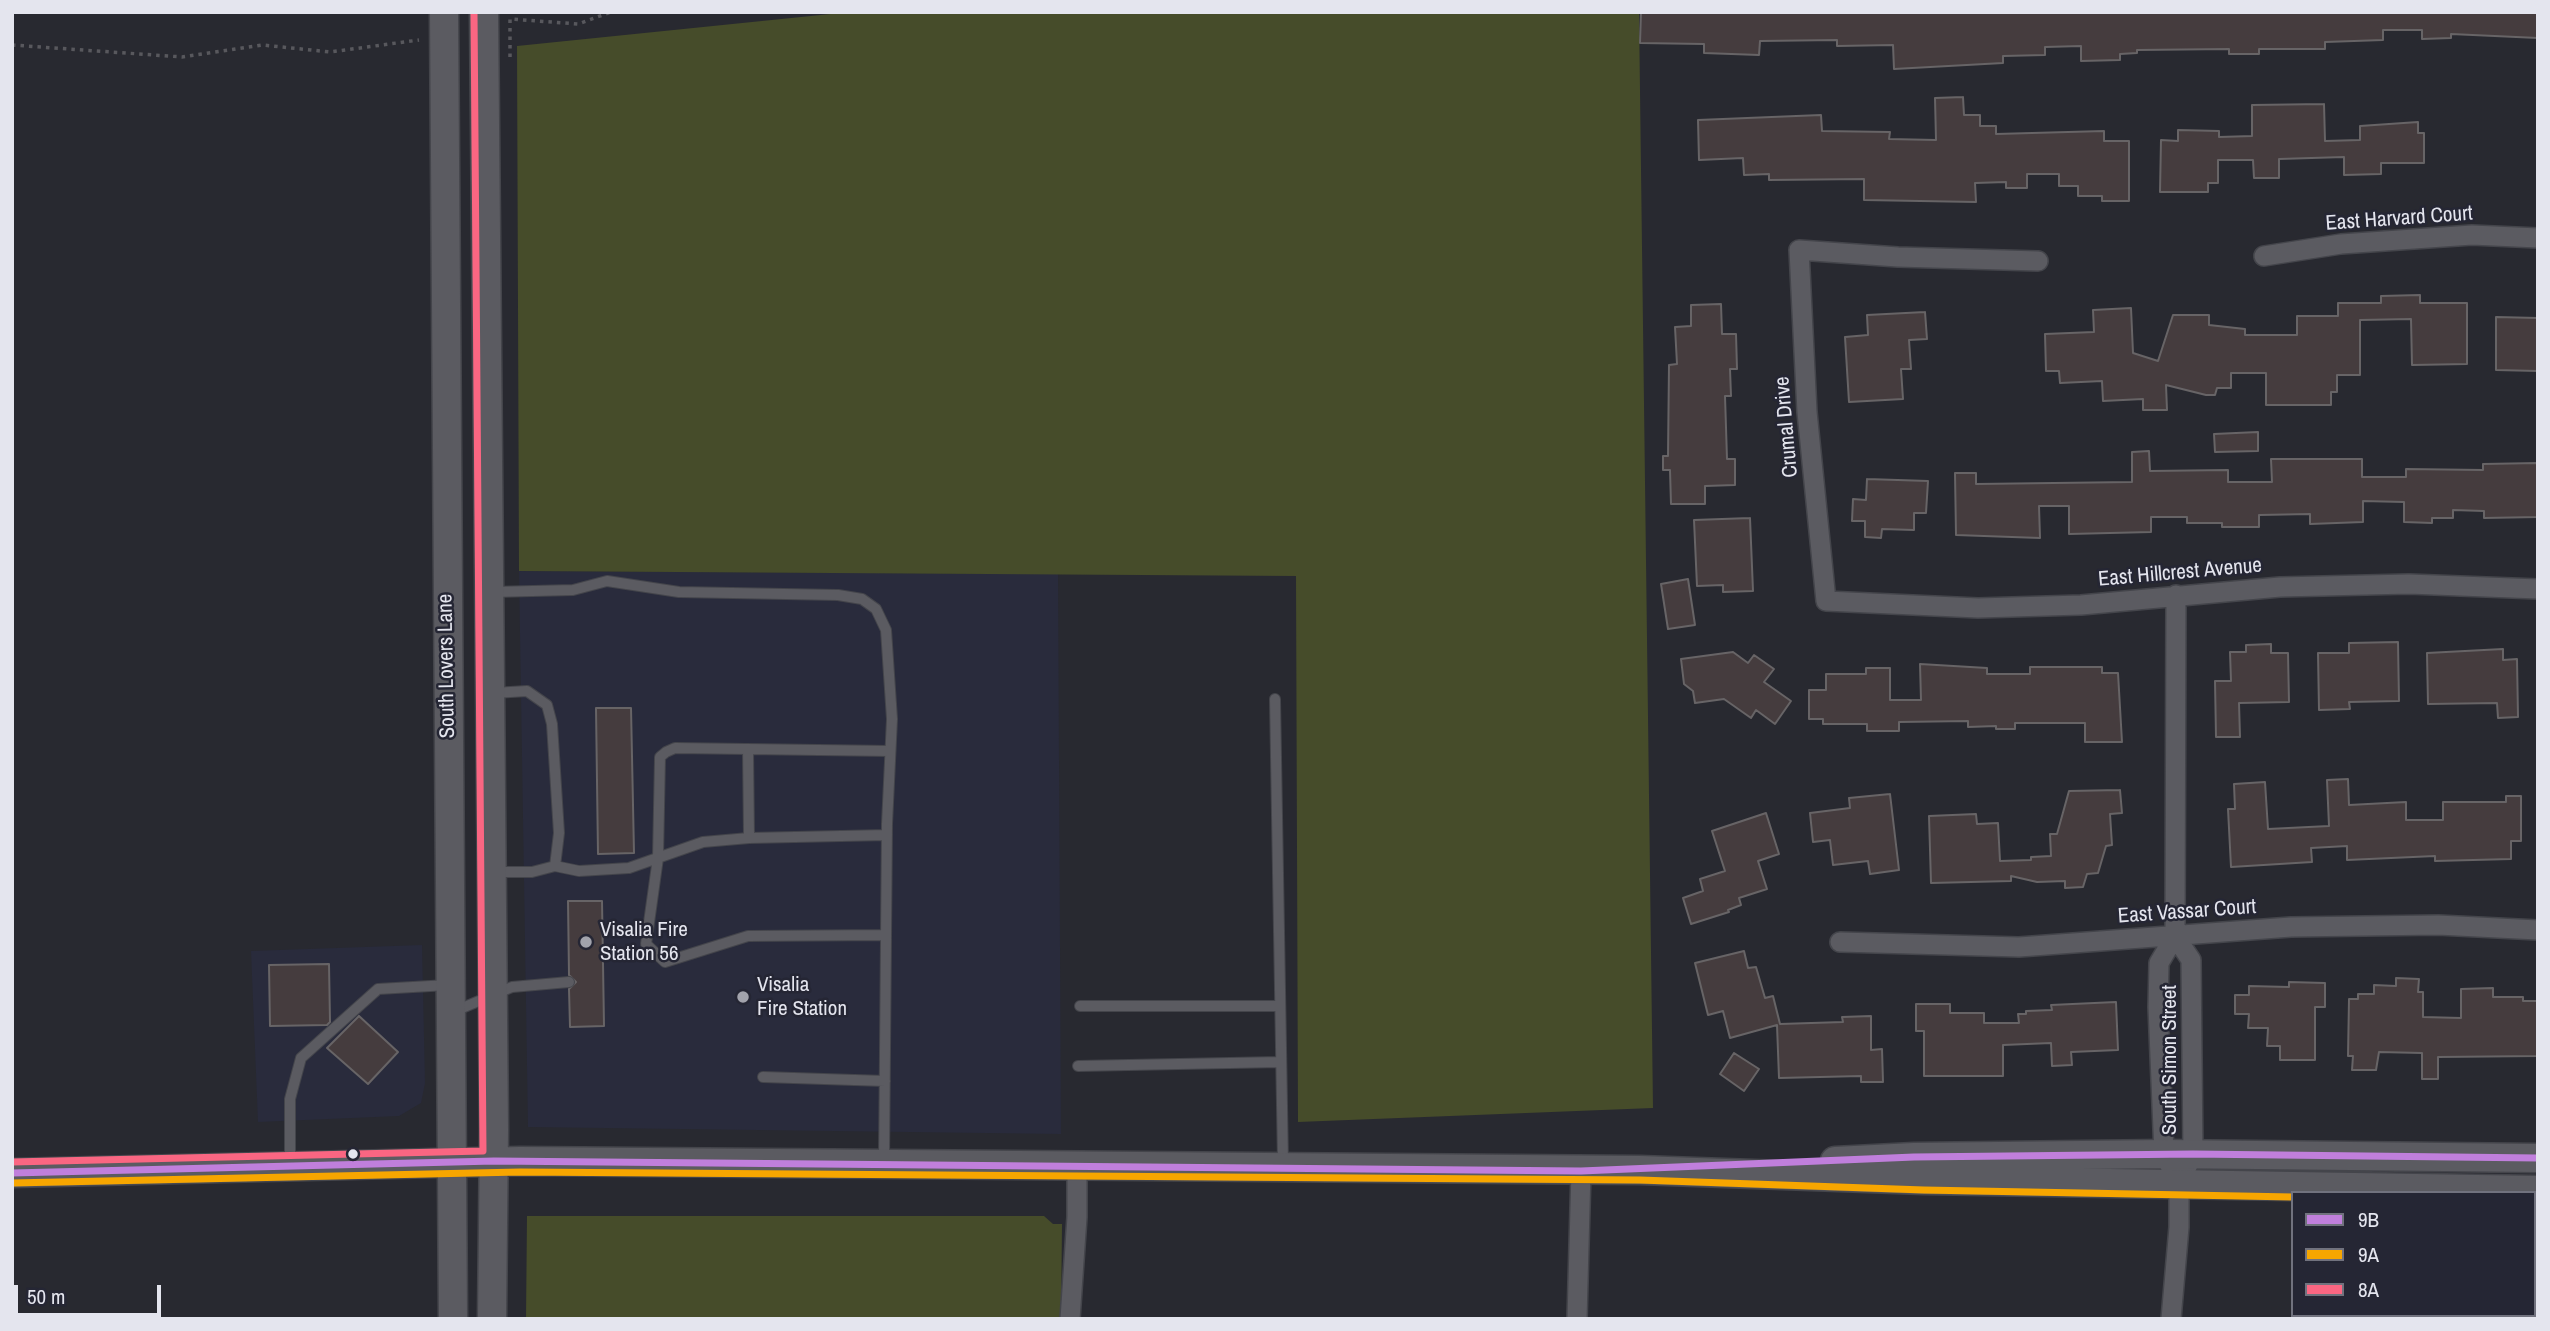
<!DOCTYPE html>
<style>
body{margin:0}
#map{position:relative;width:2550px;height:1331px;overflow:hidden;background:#282930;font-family:"Archivo Narrow",sans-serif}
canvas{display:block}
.frame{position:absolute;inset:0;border:14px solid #e4e5ee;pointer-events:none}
.legend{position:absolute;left:2291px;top:1191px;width:245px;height:126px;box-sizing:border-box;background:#252634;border:2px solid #71727e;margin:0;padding:9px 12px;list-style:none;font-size:21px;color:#e4e5ee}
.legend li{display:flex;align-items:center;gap:14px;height:35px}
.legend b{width:35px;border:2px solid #71727e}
.scale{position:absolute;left:14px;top:1285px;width:147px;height:32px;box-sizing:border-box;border:4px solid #e4e5ee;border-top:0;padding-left:9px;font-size:21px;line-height:24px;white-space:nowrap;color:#e4e5ee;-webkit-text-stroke:5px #252634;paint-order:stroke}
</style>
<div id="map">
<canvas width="2550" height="1331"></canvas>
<div class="frame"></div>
<ul class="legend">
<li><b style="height:9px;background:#c07fdc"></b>9B</li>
<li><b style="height:9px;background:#f7a600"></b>9A</li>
<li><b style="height:9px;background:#fa6682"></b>8A</li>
</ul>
<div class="scale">50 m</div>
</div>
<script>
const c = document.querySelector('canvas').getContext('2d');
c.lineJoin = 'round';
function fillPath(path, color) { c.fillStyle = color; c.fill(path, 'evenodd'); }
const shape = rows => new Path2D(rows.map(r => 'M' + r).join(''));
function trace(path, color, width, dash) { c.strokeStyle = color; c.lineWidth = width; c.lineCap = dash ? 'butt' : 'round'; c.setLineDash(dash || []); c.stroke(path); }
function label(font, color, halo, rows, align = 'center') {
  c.font = font + ' "Archivo Narrow",sans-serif'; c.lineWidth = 5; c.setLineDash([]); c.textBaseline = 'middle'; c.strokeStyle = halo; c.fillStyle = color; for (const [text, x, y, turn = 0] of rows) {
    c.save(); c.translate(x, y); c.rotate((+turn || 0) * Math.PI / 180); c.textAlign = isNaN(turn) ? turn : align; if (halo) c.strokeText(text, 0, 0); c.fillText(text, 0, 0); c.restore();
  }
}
fillPath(shape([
 [519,571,1058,574,1061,1134,528,1127],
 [422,945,425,1083,421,1103,399,1116,258,1122,251,951]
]), '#292b3c');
fillPath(shape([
 [850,12,1639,12,1653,1108,1298,1122,1296,576,519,571,517,46],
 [527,1216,1044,1216,1053,1224,1062,1224,1061,1319,526,1319]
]), '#464c2a');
const building = shape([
 [1641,12,2538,12,2538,38,2451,34,2451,38,2422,39,2422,30,2383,30,2383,40,2325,42,2325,49,2259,49,2259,54,2229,54,2229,49,2137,50,2137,53,2120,54,2120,60,2081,61,2081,46,2045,47,2045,55,2003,56,2003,63,1894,69,1893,45,1837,46,1837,40,1760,41,1759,55,1704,53,1704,44,1640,43,1641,12],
 [1963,97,1964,115,1980,115,1980,126,1996,126,1996,134,2104,131,2104,141,2129,141,2129,201,2102,201,2102,196,2078,196,2078,186,2059,186,2059,174,2027,174,2027,188,2006,188,2006,182,1975,183,1976,202,1864,200,1864,179,1769,180,1769,174,1744,175,1743,158,1699,160,1698,120,1821,115,1822,131,1890,132,1889,139,1936,140,1935,98,1963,97],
 [2324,104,2325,141,2360,140,2360,126,2418,122,2418,133,2424,133,2424,163,2381,163,2381,174,2344,175,2344,157,2279,159,2279,178,2254,178,2253,160,2218,160,2218,183,2208,183,2208,192,2160,192,2161,140,2178,141,2178,130,2219,131,2219,137,2252,136,2252,105,2324,104],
 [2420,295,2420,303,2467,303,2467,364,2412,365,2411,319,2360,320,2360,375,2337,375,2337,392,2331,392,2331,405,2266,405,2266,373,2231,373,2231,388,2217,388,2215,395,2206,395,2166,385,2167,410,2143,410,2143,399,2103,401,2102,381,2060,383,2059,371,2046,371,2045,334,2094,332,2093,310,2131,308,2133,353,2158,361,2173,315,2209,315,2209,325,2245,329,2245,335,2297,335,2297,316,2338,316,2338,303,2381,303,2381,296,2420,295],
 [1721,304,1722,334,1736,334,1737,369,1730,369,1731,396,1725,396,1727,459,1735,459,1735,485,1705,486,1705,504,1671,504,1670,470,1663,470,1663,456,1668,456,1669,365,1677,364,1675,327,1691,326,1691,305,1721,304],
 [1925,312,1927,339,1909,340,1911,369,1901,369,1903,399,1849,402,1845,337,1868,335,1867,315,1925,312],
 [2496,317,2538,318,2538,371,2496,370,2496,317],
 [2258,432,2258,451,2215,452,2214,434,2258,432],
 [2149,451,2150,471,2228,470,2228,482,2272,482,2271,459,2362,459,2362,477,2406,477,2406,469,2483,470,2483,464,2538,463,2538,517,2484,518,2484,511,2453,510,2453,518,2432,518,2432,523,2404,522,2404,502,2363,501,2363,522,2310,524,2310,514,2259,515,2259,527,2222,527,2222,523,2187,523,2187,517,2151,517,2151,532,2069,534,2069,506,2039,506,2040,538,1956,535,1955,473,1976,473,1976,484,2132,482,2132,452,2149,451],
 [1867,479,1928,481,1926,513,1914,513,1914,530,1882,529,1881,538,1865,537,1865,521,1852,521,1853,499,1866,500,1867,479],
 [1750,518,1753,591,1723,592,1723,585,1697,586,1694,520,1750,518],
 [1688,579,1695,625,1668,629,1661,584,1688,579],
 [2398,642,2399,701,2349,702,2350,709,2319,710,2318,653,2349,653,2349,643,2398,642],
 [2271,644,2271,653,2288,653,2289,702,2239,703,2240,737,2216,737,2215,681,2231,681,2230,652,2246,652,2246,645,2271,644],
 [2503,649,2503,660,2517,659,2518,717,2498,718,2497,703,2428,704,2427,653,2503,649],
 [1733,652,1748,663,1754,655,1774,669,1764,682,1791,701,1775,724,1756,710,1751,718,1724,699,1695,703,1693,691,1684,684,1681,659,1733,652],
 [1920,664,1987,668,1987,674,2030,674,2030,667,2102,667,2102,673,2118,673,2122,742,2085,742,2085,723,2015,723,2015,729,1996,729,1996,726,1968,727,1968,721,1899,722,1899,731,1867,731,1867,724,1823,724,1823,719,1809,719,1809,690,1826,690,1826,674,1866,674,1866,668,1890,668,1890,700,1921,700,1920,664],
 [596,708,631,708,634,853,598,854,596,708],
 [2348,779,2349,805,2406,802,2406,820,2443,820,2443,802,2506,802,2506,796,2521,796,2521,841,2511,841,2511,859,2435,861,2435,856,2347,860,2347,846,2311,848,2312,862,2231,867,2228,809,2235,809,2234,784,2265,782,2268,829,2329,826,2327,780,2348,779],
 [2120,790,2122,813,2110,814,2112,845,2106,846,2098,873,2087,874,2083,887,2065,888,2065,881,2037,882,2011,876,2011,881,1931,883,1929,816,1976,814,1977,824,1998,823,2000,861,2031,860,2031,857,2051,856,2050,834,2057,834,2069,791,2120,790],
 [1890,794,1899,870,1870,874,1868,861,1833,865,1830,840,1813,842,1810,813,1850,808,1849,798,1890,794],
 [1766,813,1779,854,1758,861,1767,889,1739,898,1741,905,1728,910,1729,912,1691,924,1683,898,1703,891,1700,879,1725,871,1712,831,1766,813],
 [568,901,602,901,604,1026,570,1027,569,989,576,982,569,975,568,901],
 [1744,951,1748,968,1756,967,1765,998,1773,996,1780,1024,1843,1022,1842,1017,1871,1016,1871,1050,1882,1049,1883,1082,1861,1082,1861,1076,1779,1078,1777,1025,1730,1038,1723,1011,1708,1015,1695,963,1744,951],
 [329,964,330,1022,327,1025,270,1026,269,965,329,964],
 [2396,978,2419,979,2418,992,2423,992,2423,1017,2461,1018,2461,989,2493,988,2493,997,2523,997,2523,1001,2538,1001,2538,1056,2438,1057,2438,1079,2422,1079,2422,1053,2379,1052,2376,1070,2352,1070,2353,1056,2348,1056,2349,999,2358,999,2358,994,2374,994,2374,985,2396,986,2396,978],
 [2289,982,2325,983,2325,1007,2315,1007,2315,1060,2280,1060,2280,1046,2267,1046,2268,1028,2248,1028,2249,1014,2235,1014,2235,995,2249,995,2249,986,2289,987,2289,982],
 [2116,1002,2118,1050,2071,1052,2072,1065,2052,1066,2051,1043,2003,1045,2003,1076,1924,1076,1924,1031,1916,1031,1916,1004,1950,1004,1950,1013,1984,1013,1984,1023,2019,1023,2018,1014,2026,1014,2026,1011,2052,1010,2051,1005,2116,1002],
 [359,1016,398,1052,368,1084,327,1048,359,1016],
 [1734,1053,1759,1069,1744,1091,1720,1074,1734,1053]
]);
fillPath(building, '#453c3e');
trace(building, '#676466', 2);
const service = shape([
 [492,592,573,590,607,581,679,592,838,595,862,599,876,609,886,630,892,719,887,824,884,1163],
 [494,693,527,691,547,705,552,724,559,833,555,866],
 [1275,699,1283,1163],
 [748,749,749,838],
 [492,872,532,872,555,866,579,871,629,868,703,842,749,838,887,835],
 [886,935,748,936,665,962,646,944,658,858,660,757,666,752,675,748,890,751],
 [1080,1006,1278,1006],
 [455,1011,512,987,569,982],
 [1078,1066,1280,1062],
 [763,1077,885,1081],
 [290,1166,290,1099,301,1058,378,989,448,985]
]);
const minor = shape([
 [2264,256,2341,244,2472,235,2538,238],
 [2038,261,1898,257,1799,250,1807,412,1826,601,1978,608,2081,605,2280,587,2409,584,2538,589],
 [2176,595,2175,936,2159,963,2158,1007,2164,1154,2179,1183],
 [1840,942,2019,947,2291,927,2438,925,2538,930],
 [1070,1319,1077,1217,1077,1167],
 [1577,1319,1581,1171],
 [2171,1319,2179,1227,2179,1183,2193,1154,2191,960,2175,936]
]);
const secondary = shape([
 [444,12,453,1319],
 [484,12,494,1130,492,1319],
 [1835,1161,1914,1157,2164,1154,2538,1158],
 [12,1173,520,1161,1640,1170,1924,1180,2538,1190]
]);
trace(service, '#44454b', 12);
trace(minor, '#44454b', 22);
trace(secondary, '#44454b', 31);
trace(shape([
 [12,45,182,57,263,45,330,52,419,40],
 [510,57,510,19,578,24,611,12]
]), '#58585d', 3.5, [3.5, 5]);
trace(service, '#5b5b61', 10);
trace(minor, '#5b5b61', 19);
trace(secondary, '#5b5b61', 28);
trace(shape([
 [12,1173,494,1161,1581,1171,1914,1157,2193,1154,2538,1158]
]), '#c07fdc', 7);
trace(shape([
 [12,1183,520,1172,1640,1180,1924,1190,2293,1197]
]), '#f7a600', 7);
trace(shape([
 [12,1162,483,1151,474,12]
]), '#fa6682', 7);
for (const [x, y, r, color] of [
 [586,942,7,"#a2a3ac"],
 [743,997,7,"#a2a3ac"],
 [353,1154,6,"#e4e5ee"]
]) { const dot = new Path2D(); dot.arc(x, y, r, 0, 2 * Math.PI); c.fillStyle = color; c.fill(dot); trace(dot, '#252634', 2.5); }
label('21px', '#e4e5ee', '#252634', [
 ["East Harvard Court",2399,219,-4],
 ["Crumal Drive",1787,427,-95],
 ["East Hillcrest Avenue",2180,573,-5],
 ["South Lovers Lane",447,666,-91],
 ["East Vassar Court",2187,912,-4],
 ["South Simon Street",2170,1060,-90]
]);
label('21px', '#e4e5ee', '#252634', [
 ["Visalia Fire",600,930],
 ["Station 56",600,954],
 ["Visalia",757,985],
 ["Fire Station",757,1009]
], 'left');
</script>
